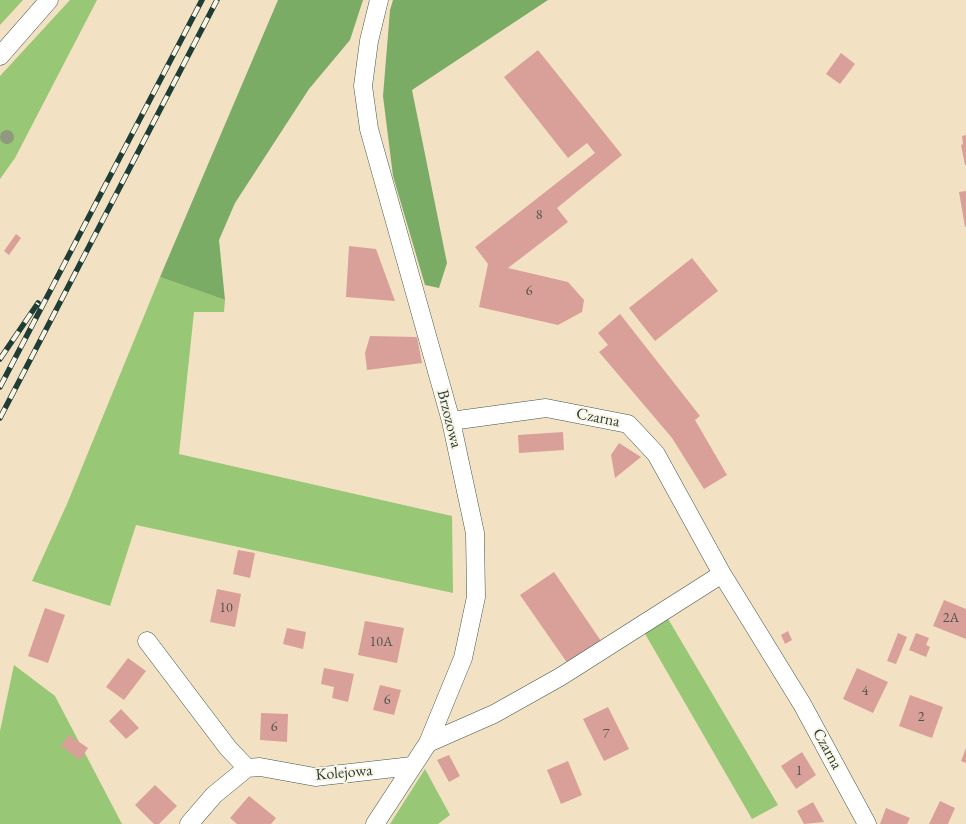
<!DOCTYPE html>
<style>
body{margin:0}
canvas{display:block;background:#f3e1c3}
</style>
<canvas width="966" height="824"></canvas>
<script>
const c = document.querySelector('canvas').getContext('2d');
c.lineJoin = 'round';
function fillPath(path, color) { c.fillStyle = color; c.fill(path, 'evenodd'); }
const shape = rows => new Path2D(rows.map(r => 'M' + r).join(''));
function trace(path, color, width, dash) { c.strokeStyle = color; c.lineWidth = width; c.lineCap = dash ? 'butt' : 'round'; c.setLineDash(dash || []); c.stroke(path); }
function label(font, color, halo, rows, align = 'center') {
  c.font = font + ' "EB Garamond",serif'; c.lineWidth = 4; c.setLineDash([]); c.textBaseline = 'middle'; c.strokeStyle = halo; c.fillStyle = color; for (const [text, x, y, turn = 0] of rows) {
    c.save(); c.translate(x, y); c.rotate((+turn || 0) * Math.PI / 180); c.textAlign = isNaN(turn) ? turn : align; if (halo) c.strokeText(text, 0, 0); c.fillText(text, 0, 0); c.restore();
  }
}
fillPath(shape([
 [0,0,23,0,0,25],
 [70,0,97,0,15,158,0,179,0,76],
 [160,277,225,300,224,312,194,312,179,454,452,516,453,593,136,525,110,606,32,581,67,504],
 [667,617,778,805,752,819,644,632],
 [14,665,55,696,122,824,0,824,0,731],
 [425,769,450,815,438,824,390,824]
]), '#98c775');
fillPath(shape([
 [278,0,363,0,350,40,309,89,235,203,219,240,225,300,160,277],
 [393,0,548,0,412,90,447,263,439,288,425,285,393,176,383,96,390,10]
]), '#7aac66');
fillPath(shape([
 [538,50,622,155,557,208,568,222,508,268,568,282,584,300,582,312,558,325,479,307,488,264,475,247,595,153,587,143,568,158,504,77],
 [841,53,855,64,840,84,826,74],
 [966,135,966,165,965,165,961,145,963,144,962,136],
 [966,191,966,227,965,227,959,192],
 [16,234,21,238,9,255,4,251],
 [349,246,376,249,395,301,346,297],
 [692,258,718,291,655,341,629,308],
 [620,314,700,416,695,420,727,475,704,489,672,438,599,352,608,345,598,333],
 [370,336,417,337,422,363,367,370,365,353],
 [563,432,564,450,519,453,518,435],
 [619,443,641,457,615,478,611,455],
 [238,550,255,553,250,578,233,574],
 [554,572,601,641,568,664,520,595],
 [217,589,241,594,235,627,210,622],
 [944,600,966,609,966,639,933,626],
 [45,608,65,615,48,663,28,656],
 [365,621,404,628,397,663,358,655],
 [287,628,306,632,303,649,283,644],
 [788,631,792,640,785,644,781,635],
 [898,633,907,637,896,664,887,661],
 [916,633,929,638,926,645,930,647,926,657,909,650],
 [128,658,146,671,124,700,106,687],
 [324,668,354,674,348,702,332,698,334,687,321,684],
 [857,668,888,682,873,713,843,699],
 [380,685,401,690,394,715,373,710],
 [910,695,943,707,932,738,899,726],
 [608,707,629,749,604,761,583,719],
 [121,709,139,728,126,739,109,721],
 [261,713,288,714,287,742,260,740],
 [69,735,88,748,80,760,61,746],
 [966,748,966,763,961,761],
 [802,752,816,775,796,789,781,766],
 [449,755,460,776,449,782,437,760],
 [568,761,582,795,561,804,547,770],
 [155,785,177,806,159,824,154,824,135,805],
 [249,796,276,818,271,824,237,824,230,818],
 [940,801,955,808,948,824,929,824],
 [813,802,824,822,804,824,797,811],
 [886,808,910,818,907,824,880,824]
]), '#d9a099');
const minor = shape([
 [0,56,49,0],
 [451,421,546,408,628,424,656,454,722,574,802,704,867,824],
 [147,641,228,748,247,768],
 [428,743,494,714,560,677,722,574],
 [189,824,214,795,247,768,260,767,315,777,412,766],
 [375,824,428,743,463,658,476,597,475,533,451,421,369,129,363,86,369,41,379,0]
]);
trace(minor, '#3f5649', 19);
trace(minor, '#fff', 18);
const rail = shape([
 [0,359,38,303],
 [0,387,202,0],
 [0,418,217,0]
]);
trace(rail, '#1f3d34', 5.5);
trace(rail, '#fcf5e5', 4, [11]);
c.fillStyle = '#8f9a7d';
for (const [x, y] of [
 [7,137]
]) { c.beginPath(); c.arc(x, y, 7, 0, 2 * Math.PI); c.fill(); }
label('14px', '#4e564d', null, [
 ["8",539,215],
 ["6",529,291],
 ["10",226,608],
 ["2A",951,618],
 ["10A",381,642],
 ["4",865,691],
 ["6",387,700],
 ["2",921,717],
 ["6",274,727],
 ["7",606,734],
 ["1",799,771]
]);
label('16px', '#1f3d34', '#fcf5e5', [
 ["Czarna",598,418,11],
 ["Brzozowa",449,419,76],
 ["Czarna",827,749,61],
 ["Kolejowa",344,773,-5]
]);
</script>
